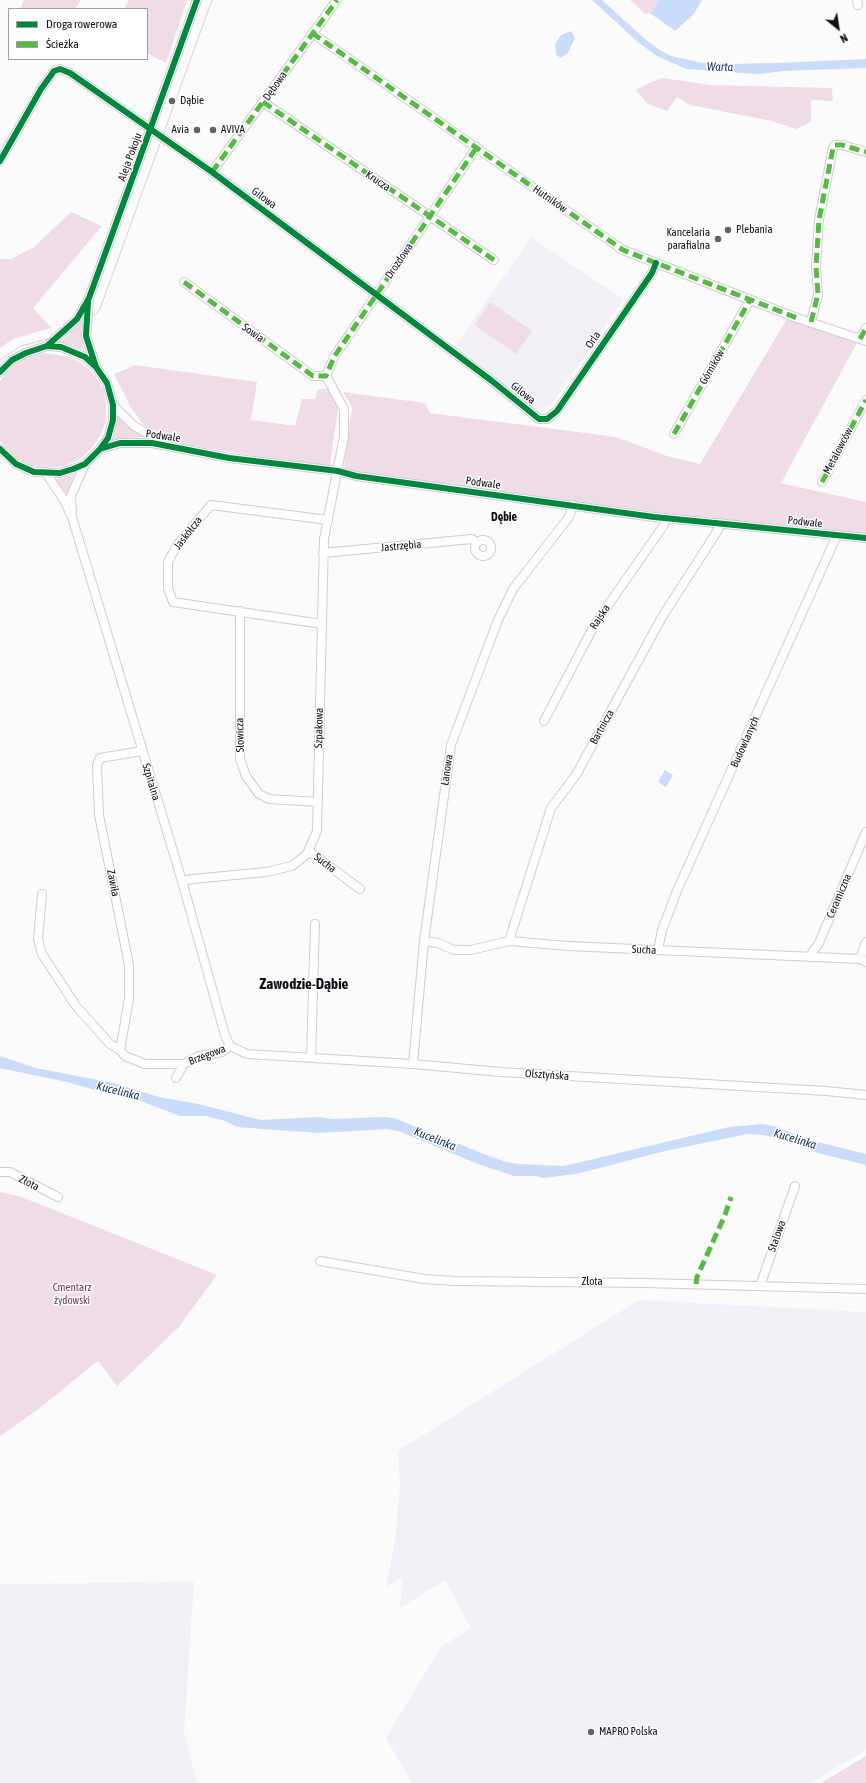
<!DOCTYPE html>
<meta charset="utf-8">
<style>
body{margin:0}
#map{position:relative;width:866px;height:1783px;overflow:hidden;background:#fbfbfb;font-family:"Asap Condensed",sans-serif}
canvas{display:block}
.legend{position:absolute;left:8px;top:8px;width:140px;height:52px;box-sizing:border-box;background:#fff;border:1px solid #a09fa2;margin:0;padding:5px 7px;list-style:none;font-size:12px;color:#110e16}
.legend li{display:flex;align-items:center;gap:8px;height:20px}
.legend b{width:20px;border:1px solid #a09fa2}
.north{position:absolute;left:818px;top:8px;width:40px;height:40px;-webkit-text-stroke:3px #fff;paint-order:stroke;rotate:150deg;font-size:11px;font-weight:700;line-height:16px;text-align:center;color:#110e16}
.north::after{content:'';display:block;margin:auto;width:14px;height:18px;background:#110e16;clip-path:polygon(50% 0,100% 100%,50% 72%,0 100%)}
</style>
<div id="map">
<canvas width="866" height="1783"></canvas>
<ul class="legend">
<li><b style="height:5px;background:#00873e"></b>Droga rowerowa</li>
<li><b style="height:5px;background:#58b947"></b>Ścieżka</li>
</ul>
<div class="north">N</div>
</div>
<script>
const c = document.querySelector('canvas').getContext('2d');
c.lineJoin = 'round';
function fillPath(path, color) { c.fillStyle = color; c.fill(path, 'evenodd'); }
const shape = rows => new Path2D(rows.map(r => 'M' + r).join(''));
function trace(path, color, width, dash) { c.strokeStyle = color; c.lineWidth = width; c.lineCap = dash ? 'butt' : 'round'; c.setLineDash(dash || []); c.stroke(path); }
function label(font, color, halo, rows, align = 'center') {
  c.font = font + ' "Asap Condensed",sans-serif'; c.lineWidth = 3; c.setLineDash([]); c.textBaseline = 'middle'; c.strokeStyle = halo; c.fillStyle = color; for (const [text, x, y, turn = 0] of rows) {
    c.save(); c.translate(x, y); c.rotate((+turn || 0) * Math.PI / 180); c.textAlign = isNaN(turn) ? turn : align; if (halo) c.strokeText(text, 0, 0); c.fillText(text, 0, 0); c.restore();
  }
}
fillPath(shape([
 [531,237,623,299,552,404,536,412,454,348],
 [639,1300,866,1312,866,1750,811,1783,412,1783,386,1738,441,1647,471,1628,445,1580,400,1608,403,1577,386,1587,395,1541,400,1485,398,1451],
 [194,1582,184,1731,197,1783,0,1783,0,1584]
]), '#f2eff7');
fillPath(shape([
 [24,0,81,0,75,9,20,9],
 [129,0,187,0,166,63,147,53,147,9,124,9],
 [630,0,660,0,650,13,645,14],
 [663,78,710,85,832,88,833,101,811,100,811,122,796,129,772,121,690,105,677,97,667,111,648,104,636,90,651,82],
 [71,212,102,226,33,308,51,328,13,339,0,348,0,259,11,259,34,247],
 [490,302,532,331,516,354,475,325],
 [82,319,81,332,84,350,59,342,68,336],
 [787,319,857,343,781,483,866,502,866,535,700,518,356,473,349,472,344,466,352,408,343,392,425,403,430,413,616,437,667,456,700,464],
 [43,353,68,356,88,368,96,377,104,391,106,405,106,421,100,436,90,450,77,461,63,466,44,468,29,465,17,458,0,441,0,382,5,374,15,365,28,357],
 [135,365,257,382,251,420,295,426,302,399,315,399,318,390,328,388,338,407,330,466,254,456,177,443,143,424,131,408,114,374],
 [118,415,143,437,128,438,110,443,115,432],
 [74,475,67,495,52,479,57,479],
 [0,1192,19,1196,217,1275,178,1328,117,1386,98,1361,36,1411,0,1436],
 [866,1756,866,1783,821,1783]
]), '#f0dce7');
fillPath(shape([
 [592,0,602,0,646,40,660,50,671,56,703,63,725,64,778,63,866,59,866,68,784,71,758,74,686,69,657,56,639,43],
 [660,0,702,0,694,14,675,31,650,13],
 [571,31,575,38,568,53,560,58,556,54,555,44,561,35],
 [665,770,673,775,666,787,658,782],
 [0,1056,36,1068,114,1083,159,1097,198,1104,261,1120,318,1117,333,1119,383,1117,394,1118,489,1156,506,1162,519,1164,564,1166,729,1127,763,1124,778,1127,806,1139,866,1154,866,1165,818,1153,777,1138,763,1135,748,1134,665,1151,576,1174,543,1178,536,1176,514,1176,478,1164,401,1132,388,1129,318,1133,237,1127,225,1121,206,1116,180,1116,125,1095,109,1094,67,1082,0,1068]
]), '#cadcf9');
const minor = shape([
 [857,0,858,5],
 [312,33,623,250,797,318,866,341],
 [263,102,494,260],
 [0,161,41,89,54,71,60,69,70,73,212,172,492,381,539,419,547,419,557,411,652,273,656,263],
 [212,172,337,0],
 [184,282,313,376,326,376],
 [89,301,86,336,96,366],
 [811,322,818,294,816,267,819,220,833,148,835,145,842,145,866,152],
 [860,339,866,328],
 [47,346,77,319,89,298,197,0],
 [0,372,12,360,26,353,47,346,61,347,85,357,96,367,107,383,113,405,113,420,108,438,100,449,85,464,73,469,60,473,34,472,16,464,0,449],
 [326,376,334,357,477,147],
 [113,405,134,426,163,442],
 [674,434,750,300],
 [100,449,120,443,152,443,229,458,338,471,356,476,654,517,866,538],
 [46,473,64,500,72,517,182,881,225,1035,230,1046],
 [822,482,866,400],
 [72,512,71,496,85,464],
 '475 548a8 8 0 1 1 16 0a8 8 0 1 1-16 0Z',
 [323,553,472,539,477,543],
 [240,611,240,759,246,776,259,794,269,799,318,802],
 [322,624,173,602,168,588,168,562,177,545,211,505,328,520],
 [544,721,595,624,664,525,666,518],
 [309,851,360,889],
 [182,881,193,879,266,872,292,866,307,854,317,831,324,539,344,436,344,409,326,376],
 [42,894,38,939,42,954,76,1006,110,1044,120,1050,125,1056,145,1064,184,1064],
 [424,941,438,943,454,950,471,950,509,941,568,946,860,959,866,962],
 [509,941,551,808,576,775,662,617,718,530,720,523],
 [658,950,662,930,677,891,837,535],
 [809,957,819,943,866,832],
 [860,959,866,942],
 [230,1046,247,1054,413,1064,501,1072,826,1091,866,1095],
 [120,1050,129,999,129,965,99,815,97,765,100,758,142,751],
 [311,1058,315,924],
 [413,1064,424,941,451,745,498,620,513,589,569,517,573,505],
 [176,1078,184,1064,199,1056,222,1052,230,1046],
 [0,1172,10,1172,58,1197],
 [320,1261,424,1279,455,1281,646,1283,866,1289],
 [760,1286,795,1186]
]);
trace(minor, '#cfcdd2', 10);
trace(minor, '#fefefe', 8);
trace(shape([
 [0,360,21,346,60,336,78,329,91,319,100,309,212,0]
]), '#d3d3d3', 1);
trace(shape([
 [312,33,623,250,797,318],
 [263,102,494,260],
 [212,172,337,0],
 [184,282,313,376,326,376,334,357,477,147],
 [811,322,818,294,816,267,819,220,833,148,835,145,842,145,866,152],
 [860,339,866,328],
 [674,434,750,300],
 [822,482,866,400],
 [696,1284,697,1277,725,1215,731,1197]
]), '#58b947', 5, [10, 5]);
trace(shape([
 [0,161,41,89,54,71,60,69,70,73,212,172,492,381,539,419,547,419,557,411,652,273,656,263],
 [88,302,86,336,96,367],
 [47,346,77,319,89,298,197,0],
 [0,372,12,360,26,353,47,346,61,347,85,357,96,367,107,383,113,405,113,420,108,438,100,449,85,464,73,469,60,473,34,472,16,464,0,449],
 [100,449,120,443,152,443,229,458,338,471,356,476,654,517,866,538]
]), '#00873e', 6);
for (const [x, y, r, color] of [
 [172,101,4,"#636166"],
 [197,130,4,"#636166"],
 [213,130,4,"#636166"],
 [728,230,4,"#636166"],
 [718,239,4,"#636166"],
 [591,1732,4,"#636166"]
]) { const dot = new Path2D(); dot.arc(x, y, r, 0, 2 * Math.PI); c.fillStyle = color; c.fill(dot); trace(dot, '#fff', 1.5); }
label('11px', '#110e16', '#fff', [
 ["Dębowa",275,86,-55],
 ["Aleja Pokoju",130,157,-70],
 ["Krucza",378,181,34],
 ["Gilowa",264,198,37],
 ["Hutników",550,199,35],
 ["Drozdowa",399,261,-56],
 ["Sowia",253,333,36],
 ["Orla",593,340,-56],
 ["Górników",712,367,-60],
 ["Gilowa",523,393,39],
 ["Podwale",163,436,8],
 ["Metalowców",838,451,-62],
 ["Podwale",483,483,8],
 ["Podwale",805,522,6],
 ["Jaskółcza",188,533,-52],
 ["Jastrzębia",401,546,-5],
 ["Rajska",600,617,-57],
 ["Bartnicza",602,727,-61],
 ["Szpakowa",319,728,-89],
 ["Słowicza",240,735,-91],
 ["Budowlanych",745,742,-66],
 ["Łanowa",447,770,-82],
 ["Szpitalna",151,782,73],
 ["Sucha",325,863,37],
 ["Zawiła",113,883,79],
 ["Ceramiczna",839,896,-67],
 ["Sucha",644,950,3],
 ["Brzegowa",207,1055,-21],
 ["Olsztyńska",547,1075,4],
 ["Złota",29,1183,27],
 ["Stalowa",777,1236,-70],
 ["Złota",592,1282]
]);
label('11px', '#110e16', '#fff', [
 ["Dąbie",180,101],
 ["Avia",189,130,"right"],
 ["AVIVA",221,130],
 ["Plebania",736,230],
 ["Kancelaria",710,233,"right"],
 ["parafialna",710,246,"right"],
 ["MAPRO Polska",599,1732]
], 'left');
label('11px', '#73395e', '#fff', [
 ["Cmentarz",72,1288],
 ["żydowski",72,1301]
]);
label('italic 12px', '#0f2e5f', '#fff', [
 ["Warta",720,67,1],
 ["Kucelinka",118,1091,14],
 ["Kucelinka",435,1139,22],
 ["Kucelinka",795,1139,17]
]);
label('bold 12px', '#110e16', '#fff', [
 ["Dębie",504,517]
]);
label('bold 15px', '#110e16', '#fff', [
 ["Zawodzie-Dąbie",304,984]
]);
</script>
